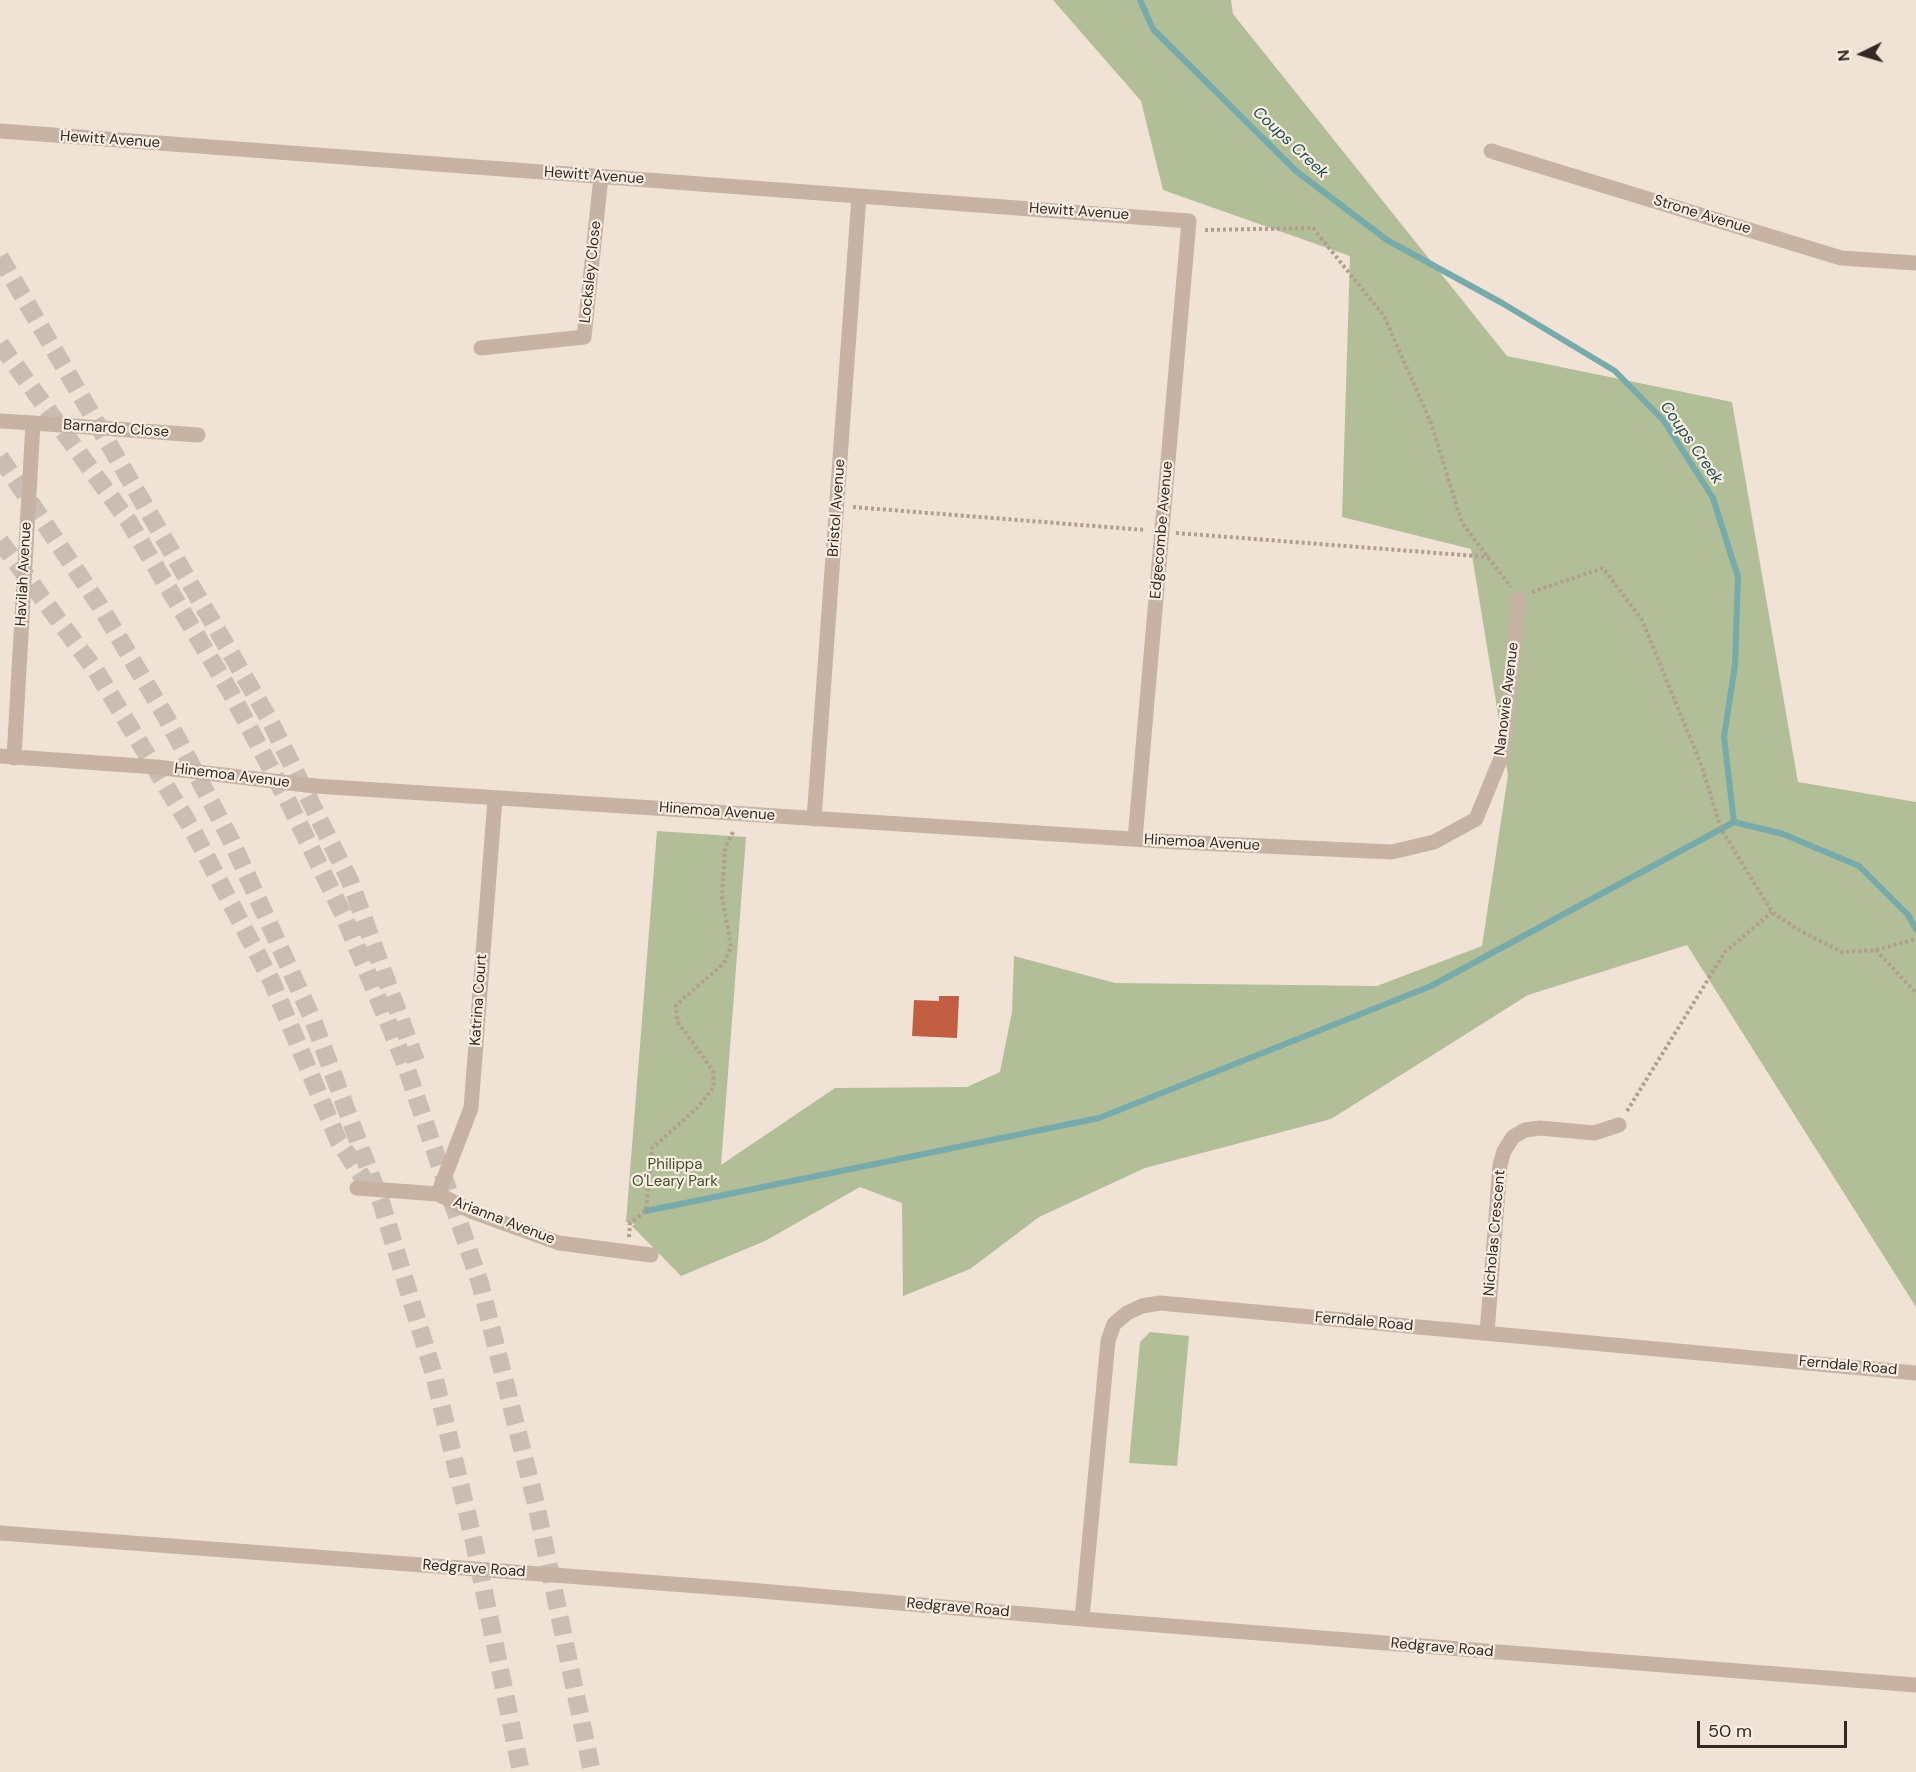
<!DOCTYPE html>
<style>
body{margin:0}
#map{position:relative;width:1916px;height:1772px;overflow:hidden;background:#f0e3d6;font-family:"DM Sans",sans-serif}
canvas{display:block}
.north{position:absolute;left:1832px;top:24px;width:60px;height:60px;-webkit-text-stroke:4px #f8eee2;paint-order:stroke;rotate:265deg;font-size:16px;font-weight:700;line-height:24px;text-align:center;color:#322925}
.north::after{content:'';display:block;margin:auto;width:21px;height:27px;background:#322925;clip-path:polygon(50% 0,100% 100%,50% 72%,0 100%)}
.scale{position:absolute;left:1697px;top:1721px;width:150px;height:27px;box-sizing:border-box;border:3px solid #322925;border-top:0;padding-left:8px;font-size:18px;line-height:21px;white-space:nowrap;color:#322925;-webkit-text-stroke:4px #f8eee2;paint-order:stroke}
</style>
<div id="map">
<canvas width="1916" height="1772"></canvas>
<div class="north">N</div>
<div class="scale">50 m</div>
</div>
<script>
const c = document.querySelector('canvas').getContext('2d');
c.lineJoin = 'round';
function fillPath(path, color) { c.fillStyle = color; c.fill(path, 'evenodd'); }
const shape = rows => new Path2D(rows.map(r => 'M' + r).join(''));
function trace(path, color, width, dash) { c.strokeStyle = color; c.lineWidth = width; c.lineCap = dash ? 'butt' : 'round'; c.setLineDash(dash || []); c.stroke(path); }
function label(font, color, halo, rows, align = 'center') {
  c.font = font + ' "DM Sans",sans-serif'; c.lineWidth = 4.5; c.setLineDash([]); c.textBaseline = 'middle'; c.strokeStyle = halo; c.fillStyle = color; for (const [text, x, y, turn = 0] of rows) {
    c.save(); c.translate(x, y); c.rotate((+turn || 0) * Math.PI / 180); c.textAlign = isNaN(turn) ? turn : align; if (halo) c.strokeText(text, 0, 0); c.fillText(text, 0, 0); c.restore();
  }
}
fillPath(shape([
 [1053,0,1231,0,1233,14,1507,356,1732,402,1798,782,1916,802,1916,1307,1687,945,1528,995,1331,1119,1145,1168,1039,1217,970,1269,903,1296,902,1203,860,1187,765,1241,681,1276,632,1226,635,1224,626,1222,657,831,746,837,721,1165,835,1088,967,1087,1000,1072,1012,1012,1014,956,1115,983,1377,986,1482,946,1508,775,1471,549,1342,517,1350,256,1163,190,1141,101],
 [1150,1332,1189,1336,1177,1466,1129,1463,1140,1342]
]), '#b1be97');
trace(shape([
 [1140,0,1153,29,1296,171,1387,240,1502,303,1615,371,1664,421,1713,498,1738,577,1735,665,1724,737,1734,822,1783,834,1859,866,1908,915,1916,929],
 [646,1211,1099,1118,1431,986,1734,822]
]), '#76aaab', 6);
fillPath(shape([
 [939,996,959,996,957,1038,912,1036,914,1000,939,1001]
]), '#c25f42');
trace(shape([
 [0,257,269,719,350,881,416,1061],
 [0,344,129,522,231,693,291,807,343,914,404,1061,480,1283,536,1504,592,1772],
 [0,457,100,606,166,717,231,840,313,1020,382,1205,434,1375,474,1542,521,1772],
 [0,541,96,671,192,829,272,982,338,1140,365,1181]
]), '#cabeb3', 18, [18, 9]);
trace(shape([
 [1205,230,1313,228,1384,316,1431,423,1462,523,1511,587],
 [853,507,1145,530],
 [1176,533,1489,557],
 [1532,592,1603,568,1642,620,1702,767,1721,829,1772,912,1797,929,1842,952,1876,950,1916,939],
 [1876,950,1916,993],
 [1627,1111,1725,952,1772,912],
 [629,1237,630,1223,646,1211,652,1148,696,1109,714,1087,713,1071,677,1021,676,1005,723,964,731,947,722,896,725,848,734,830]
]), '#b29d8e', 4, [3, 3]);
trace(shape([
 [0,131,1189,221,1135,839],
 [1491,151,1841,258,1916,263],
 [481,348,584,337,601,177],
 [0,421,33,423,14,758],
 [33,423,198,435],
 [0,756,156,767,315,786,1177,842,1392,852,1434,842,1476,819,1503,753,1519,599],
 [814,819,859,196],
 [357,1188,438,1194,473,1212,559,1243,651,1255],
 [438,1194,471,1108,495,799],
 [1487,1333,1500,1165,1504,1151,1513,1137,1525,1130,1540,1128,1594,1133,1619,1125],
 [0,1533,738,1589,1082,1619,1916,1685],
 [1082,1619,1108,1341,1114,1324,1127,1313,1142,1306,1160,1303,1181,1305,1916,1373]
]), '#c7b3a3', 15);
label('15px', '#322925', '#f8eee2', [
 ["Hewitt Avenue",110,140,4],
 ["Hewitt Avenue",594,176,4],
 ["Hewitt Avenue",1079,212,4],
 ["Strone Avenue",1702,215,17],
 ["Locksley Close",591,272,-84],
 ["Barnardo Close",116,429,4],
 ["Bristol Avenue",837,508,-86],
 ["Edgecombe Avenue",1162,530,-85],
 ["Havilah Avenue",24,574,-87],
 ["Nanowie Avenue",1507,699,-83],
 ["Hinemoa Avenue",232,776,7],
 ["Hinemoa Avenue",717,812,4],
 ["Hinemoa Avenue",1202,843,3],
 ["Katrina Court",479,1000,-86],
 ["Arianna Avenue",504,1221,21],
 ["Nicholas Crescent",1495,1233,-85],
 ["Ferndale Road",1364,1322,5],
 ["Ferndale Road",1848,1366,5],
 ["Redgrave Road",474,1569,4],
 ["Redgrave Road",958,1608,5],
 ["Redgrave Road",1442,1648,5]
]);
label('15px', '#424f2a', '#f8eee2', [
 ["Philippa",675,1165],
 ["O'Leary Park",675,1182]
]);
label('italic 16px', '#1c4f52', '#f8eee2', [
 ["Coups Creek",1290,143,43],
 ["Coups Creek",1691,443,55]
]);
</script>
